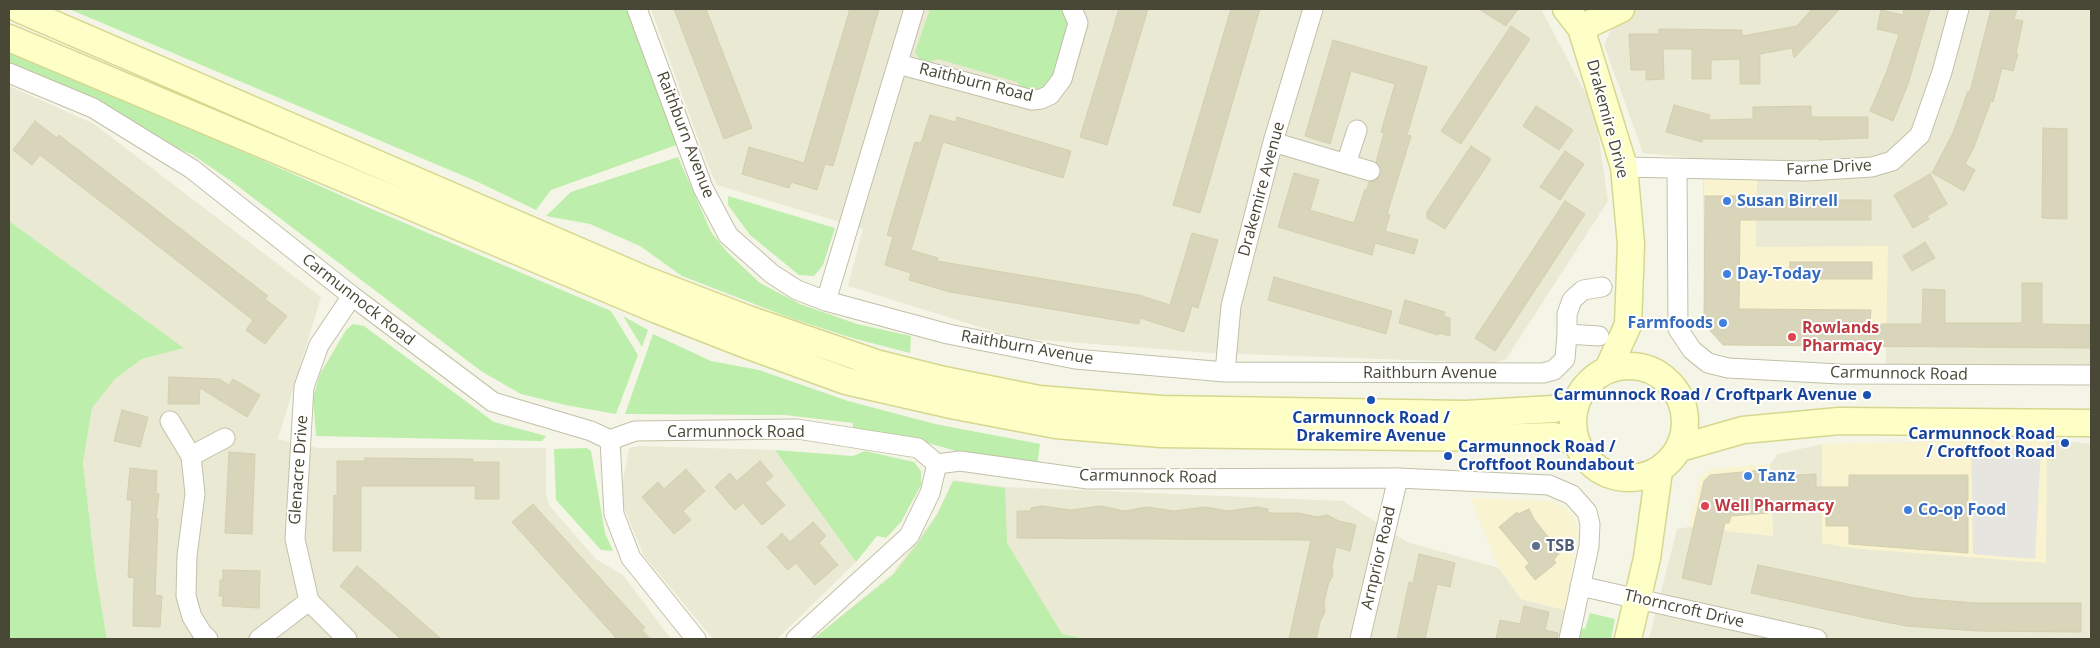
<!DOCTYPE html>
<style>
body{margin:0}
#map{position:relative;width:2100px;height:648px;overflow:hidden;background:#f5f5e7;font-family:"Open Sans",sans-serif}
canvas{display:block}
.frame{position:absolute;inset:0;border:10px solid #494735;pointer-events:none}
</style>
<div id="map">
<canvas width="2100" height="648"></canvas>
<div class="frame"></div>
</div>
<script>
const c = document.querySelector('canvas').getContext('2d');
c.lineJoin = 'round';
function fillPath(path, color) { c.fillStyle = color; c.fill(path, 'evenodd'); }
const shape = rows => new Path2D(rows.map(r => 'M' + r).join(''));
function trace(path, color, width, dash) { c.strokeStyle = color; c.lineWidth = width; c.lineCap = dash ? 'butt' : 'round'; c.setLineDash(dash || []); c.stroke(path); }
function label(font, color, halo, rows, align = 'center') {
  c.font = font + ' "Open Sans",sans-serif'; c.lineWidth = 4; c.setLineDash([]); c.textBaseline = 'middle'; c.strokeStyle = halo; c.fillStyle = color; for (const [text, x, y, turn = 0] of rows) {
    c.save(); c.translate(x, y); c.rotate((+turn || 0) * Math.PI / 180); c.textAlign = isNaN(turn) ? turn : align; if (halo) c.strokeText(text, 0, 0); c.fillText(text, 0, 0); c.restore();
  }
}
fillPath(shape([
 [651,9,1541,9,1595,111,1608,201,1506,359,1494,363,1211,353,1015,338,848,286,863,229,717,185,707,163],
 [1624,9,2091,9,2091,366,1886,365,1886,347,1746,345,1704,324,1703,159,1643,153,1604,45,1610,32],
 [9,86,94,124,321,297,278,439,318,448,546,448,546,493,549,505,596,559,623,575,671,639,107,639,96,575,83,463,92,408,115,379,142,359,184,348,9,221],
 [2047,439,2091,444,2091,639,1649,639,1677,529,1689,527,1773,536,1770,464,1778,454,1822,444],
 [639,446,775,450,856,562,777,639,713,639,644,556,622,503,623,481,629,448],
 [953,480,1006,487,1343,501,1407,542,1499,568,1521,599,1565,610,1558,639,813,639,892,574,937,514]
]), '#eae9d4');
fillPath(shape([
 [1704,178,1757,179,1756,247,1888,246,1886,347,1746,345,1704,324],
 [2047,439,2046,563,1850,548,1822,543,1822,444],
 [1770,464,1773,536,1689,527,1700,478,1711,469],
 [1471,498,1552,501,1567,509,1574,518,1578,528,1565,610,1521,599,1499,568]
]), '#f9f3d0');
fillPath(shape([
 [69,9,628,9,679,144,551,190,536,210,478,182],
 [930,9,1064,9,1070,20,1053,82,1045,90,1024,93,1017,82,938,59,926,63,920,59,915,52],
 [9,50,123,98,367,207,611,311,638,355,616,414,565,405,521,394,481,371,231,181,193,155,161,141,71,91,9,63],
 [678,157,711,232,728,253,760,283,800,304,857,324,911,336,910,353,852,338,788,317,682,276,640,246,590,224,546,216,571,192],
 [728,196,835,228,823,265,814,276,799,275,750,235,728,205],
 [9,221,184,348,142,359,115,379,92,408,83,463,96,575,107,639,9,639],
 [623,316,648,330,642,347],
 [353,324,364,326,494,422,546,436,542,441,316,436,313,398,320,374,346,330],
 [653,334,711,361,759,370,848,401,935,424,1040,444,1037,465,963,453,918,440,853,428,853,423,785,415,625,414],
 [587,448,591,451,605,533,613,551,601,550,556,500,554,449],
 [775,450,853,456,865,451,914,462,921,471,921,485,901,522,886,538,877,536,856,562],
 [953,481,1005,488,1007,543,1062,634,1077,637,1076,639,813,639,893,575,918,543,937,515],
 [1590,613,1615,619,1611,639,1579,639,1581,628,1585,629]
]), '#beeeab');
fillPath(shape([
 [1971,448,2041,448,2035,559,1973,554]
]), '#e6e5df');
const building = shape([
 [674,9,706,9,752,128,724,139,674,9],
 [850,9,879,9,833,166,825,164,817,190,791,182,789,188,742,174,749,147,804,163,850,9],
 [1119,9,1148,9,1107,145,1080,137,1119,9],
 [1231,9,1260,9,1200,213,1173,205,1231,9],
 [1479,9,1518,9,1506,26,1479,9],
 [1812,9,1840,9,1794,58,1792,48,1760,54,1760,84,1740,84,1740,59,1711,60,1711,79,1692,79,1692,49,1663,49,1664,79,1646,80,1646,70,1631,70,1629,34,1659,34,1659,29,1742,30,1742,36,1797,26,1812,9],
 [1904,9,1930,9,1908,84,1893,121,1870,111,1887,71,1899,34,1877,29,1881,10,1903,15,1904,9],
 [1991,9,2017,9,2014,19,2023,21,2016,53,2018,54,2013,71,2002,68,1993,102,1991,101,1974,147,1965,164,1975,170,1964,191,1932,173,1953,133,1968,91,1970,92,1991,9],
 [1511,26,1530,39,1461,144,1441,131,1511,26],
 [1333,40,1427,67,1407,135,1411,136,1387,214,1390,215,1385,231,1418,240,1414,254,1375,243,1372,255,1278,227,1294,173,1319,180,1310,210,1354,223,1365,189,1367,190,1369,182,1377,179,1381,174,1381,168,1376,162,1384,133,1381,132,1395,84,1351,71,1330,144,1305,136,1333,40],
 [1674,105,1710,115,1709,120,1753,119,1753,107,1811,106,1811,117,1868,117,1868,138,1819,140,1819,139,1703,139,1702,142,1666,132,1674,105],
 [1536,106,1573,130,1559,150,1523,126,1536,106],
 [930,115,955,122,957,117,1071,151,1063,178,943,142,911,250,938,258,937,261,1139,295,1170,305,1192,233,1218,240,1198,308,1192,306,1184,332,1140,318,1139,324,950,292,909,280,911,273,885,265,893,237,887,235,915,142,921,143,930,115],
 [35,121,57,138,59,135,268,296,265,299,287,316,265,344,246,330,253,320,126,221,40,155,32,165,13,150,35,121],
 [2043,128,2067,129,2067,219,2042,218,2043,128],
 [1471,146,1491,159,1445,229,1427,218,1427,212,1471,146],
 [1565,151,1584,164,1560,200,1540,187,1565,151],
 [1930,174,1947,204,1927,216,1929,219,1913,228,1894,195,1930,174],
 [1705,196,1740,196,1740,200,1871,200,1871,220,1740,220,1739,309,1871,310,1870,324,1922,324,1923,289,1945,290,1945,323,2022,323,2022,283,2042,283,2042,324,2091,325,2091,348,1723,345,1704,324,1705,196],
 [1565,201,1585,214,1495,351,1475,338,1565,201],
 [1925,242,1935,258,1912,271,1903,256,1925,242],
 [1790,262,1872,262,1872,279,1789,279,1790,262],
 [1274,277,1392,311,1386,334,1268,300,1274,277],
 [1405,300,1445,312,1443,316,1450,318,1450,336,1439,333,1438,335,1399,323,1405,300],
 [169,377,219,379,229,385,233,379,260,395,247,417,200,388,199,404,168,404,169,377],
 [122,410,148,417,140,447,114,441,122,410],
 [229,452,255,454,252,534,225,533,229,452],
 [365,458,473,459,473,462,499,462,499,499,475,499,476,486,361,486,361,551,333,551,334,495,337,496,337,461,365,461,365,458],
 [760,461,773,476,765,483,785,505,762,525,743,503,735,510,715,487,730,473,737,481,760,461],
 [130,468,157,471,156,493,159,494,156,519,158,519,155,595,162,596,160,627,133,626,134,578,128,577,132,500,127,500,130,468],
 [686,469,705,491,683,511,691,520,674,534,642,497,658,482,664,489,686,469],
 [1764,470,1765,477,1816,474,1816,487,1849,487,1849,475,1968,475,1968,553,1849,544,1849,526,1826,526,1826,503,1767,506,1768,513,1731,516,1729,523,1725,523,1711,585,1682,578,1704,481,1710,475,1764,470],
 [533,504,645,628,642,630,650,639,617,639,512,522,533,504],
 [1042,506,1071,510,1101,506,1125,511,1147,507,1174,511,1205,507,1228,511,1257,507,1268,509,1268,513,1299,513,1317,517,1327,515,1339,521,1356,525,1350,551,1336,547,1332,567,1333,575,1328,585,1324,603,1325,612,1320,622,1316,639,1289,639,1311,540,1017,538,1017,511,1031,511,1031,508,1042,506],
 [1529,509,1534,519,1553,543,1562,549,1554,560,1556,563,1535,580,1525,567,1529,563,1499,527,1517,512,1518,514,1529,509],
 [813,522,826,536,819,543,838,565,815,585,796,563,788,570,767,547,782,533,790,542,813,522],
 [1419,554,1455,563,1450,587,1437,584,1425,639,1397,639,1409,582,1413,583,1419,554],
 [1758,565,1914,598,1976,603,2081,603,2081,632,1977,631,1906,626,1861,617,1751,593,1758,565],
 [357,566,398,601,441,639,401,639,340,586,357,566],
 [223,570,260,571,259,608,222,606,223,596,219,596,220,588,220,580,223,580,223,570],
 [1524,606,1549,612,1545,630,1558,633,1557,639,1496,639,1500,620,1520,624,1524,606]
]);
fillPath(building, '#d8d5bb');
trace(building, '#d4cfad', 1);
const street = shape([
 [637,9,703,188,728,235,772,274,797,290,826,301,948,334,1075,359,1225,372,1543,373,1554,370,1565,359,1567,334,1567,314,1572,300,1583,290,1602,287],
 [898,64,1032,100,1041,99,1050,95,1062,79,1078,23,1072,9],
 [9,73,93,108,192,169,352,296,493,402,591,431,610,440,635,431,797,429,918,448,937,464,960,461,1088,479,1398,478,1549,485,1572,495,1587,512,1590,524,1589,546,1569,639],
 [1273,142,1370,171],
 [1346,164,1357,130],
 [1624,167,1806,171,1872,167,1892,161,1920,135,1942,72,1959,9],
 [1677,168,1678,329,1692,350,1708,363,1728,368,1840,374,2091,375],
 [826,301,914,9],
 [1567,334,1599,336],
 [1225,372,1231,306,1273,142,1313,9],
 [170,421,191,456,195,494,187,556,186,596,192,617,202,633,208,639],
 [610,440,614,514,631,558,696,639],
 [191,456,225,438],
 [1580,586,1817,639],
 [259,639,309,601],
 [347,639,309,601,295,539,304,387,319,345,352,296],
 [796,639,909,536,930,493,937,464],
 [1360,639,1398,478]
]);
const secondary = shape([
 [19,9,646,280,748,319,876,363,944,380,1039,399,1161,409,1465,414,1553,409,1576,404],
 [1566,9,1581,28,1624,167,1631,244,1628,325,1608,369],
 [1581,28,1621,9],
 [9,38,657,310,744,344,846,381,956,406,1056,425,1161,434,1497,438,1554,436,1574,441],
 '1573 422a56 56 0 1 1 112 0a56 56 0 1 1-112 0Z',
 [1680,448,1743,430,1839,421,2091,423],
 [1628,639,1647,558,1659,471]
]);
trace(street, '#c2c0a8', 21);
trace(secondary, '#d6d78f', 29);
trace(street, '#fff', 19);
trace(secondary, '#feffc7', 26);
for (const [x, y, r, color] of [
 [1727,201,5,"#3f7fe0"],
 [1727,274,5,"#3f7fe0"],
 [1723,323,5,"#3f7fe0"],
 [1792,337,5,"#e0444e"],
 [1867,395,5,"#1a4fb4"],
 [1371,400,5,"#1a4fb4"],
 [2065,443,5,"#1a4fb4"],
 [1448,456,5,"#1a4fb4"],
 [1748,476,5,"#3f7fe0"],
 [1705,506,5,"#e0444e"],
 [1908,510,5,"#3f7fe0"],
 [1536,546,5,"#5c6f8a"]
]) { const dot = new Path2D(); dot.arc(x, y, r, 0, 2 * Math.PI); c.fillStyle = color; c.fill(dot); trace(dot, '#fff', 2); }
label('16px', '#494735', '#fff', [
 ["Raithburn Road",976,83,14],
 ["Drakemire Drive",1607,119,75],
 ["Raithburn Avenue",685,135,69],
 ["Farne Drive",1829,168,-3],
 ["Drakemire Avenue",1262,189,-75],
 ["Carmunnock Road",358,300,38],
 ["Raithburn Avenue",1027,348,10],
 ["Raithburn Avenue",1430,373],
 ["Carmunnock Road",1899,374,1],
 ["Carmunnock Road",736,432],
 ["Glenacre Drive",299,470,-86],
 ["Carmunnock Road",1148,477,1],
 ["Arnprior Road",1379,558,-77],
 ["Thorncroft Drive",1684,609,13]
]);
label('bold 16px', '#366cbe', '#fff', [
 ["Susan Birrell",1737,201],
 ["Day-Today",1737,274],
 ["Farmfoods",1713,323,"right"],
 ["Tanz",1758,476],
 ["Co-op Food",1918,510]
], 'left');
label('bold 16px', '#be3a42', '#fff', [
 ["Rowlands",1802,328],
 ["Pharmacy",1802,346],
 ["Well Pharmacy",1715,506]
], 'left');
label('bold 16px', '#164399', '#fff', [
 ["Carmunnock Road / Croftpark Avenue",1857,395],
 ["Carmunnock Road /",1371,418,"center"],
 ["Drakemire Avenue",1371,436,"center"],
 ["Carmunnock Road",2055,434],
 ["/ Croftfoot Road",2055,452],
 ["Carmunnock Road /",1458,447,"left"],
 ["Croftfoot Roundabout",1458,465,"left"]
], 'right');
label('bold 16px', '#4e5e75', '#fff', [
 ["TSB",1546,546]
], 'left');
</script>
